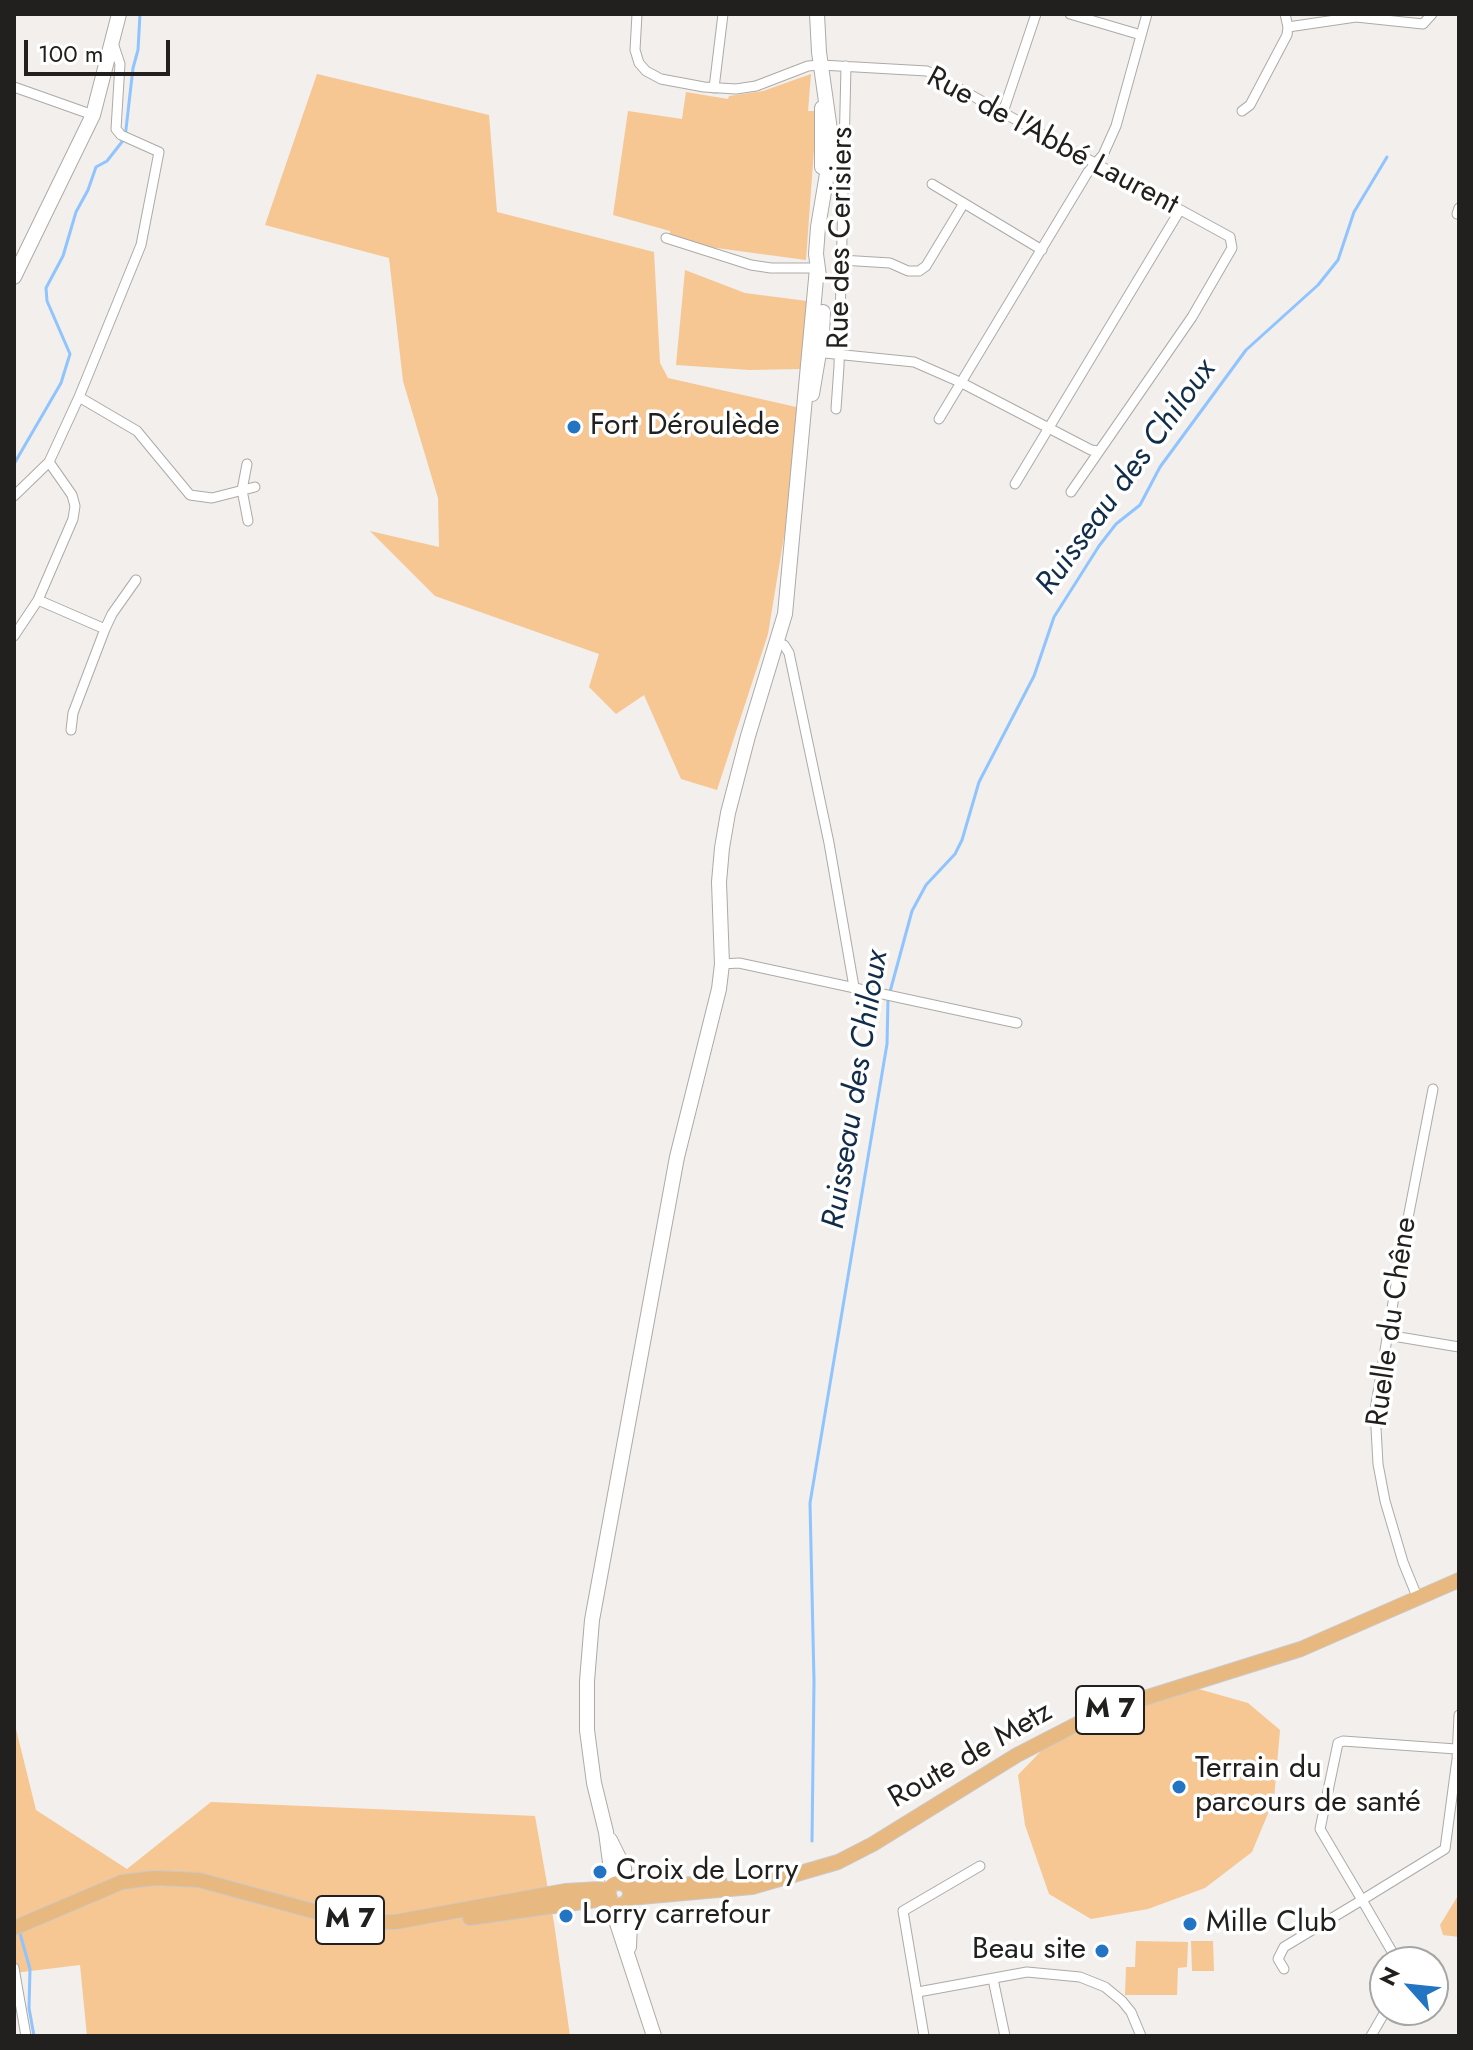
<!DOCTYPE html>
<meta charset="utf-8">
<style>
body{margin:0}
#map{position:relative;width:1473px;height:2050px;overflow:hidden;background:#f2efec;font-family:Jost,sans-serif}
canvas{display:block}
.frame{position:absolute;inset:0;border:16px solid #21201f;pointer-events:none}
.north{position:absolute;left:1369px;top:1946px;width:80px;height:80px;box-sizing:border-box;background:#fff;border:2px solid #a6a6a5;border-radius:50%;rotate:297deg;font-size:22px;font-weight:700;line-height:32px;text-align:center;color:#21201f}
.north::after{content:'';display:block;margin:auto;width:28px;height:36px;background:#2375c3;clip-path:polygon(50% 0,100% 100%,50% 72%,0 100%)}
.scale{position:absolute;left:24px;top:40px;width:146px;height:36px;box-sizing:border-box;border:4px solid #21201f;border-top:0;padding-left:10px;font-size:24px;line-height:28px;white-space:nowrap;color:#21201f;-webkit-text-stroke:6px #fff;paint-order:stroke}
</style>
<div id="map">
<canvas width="1473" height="2050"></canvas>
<div class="frame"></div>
<div class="north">N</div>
<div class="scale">100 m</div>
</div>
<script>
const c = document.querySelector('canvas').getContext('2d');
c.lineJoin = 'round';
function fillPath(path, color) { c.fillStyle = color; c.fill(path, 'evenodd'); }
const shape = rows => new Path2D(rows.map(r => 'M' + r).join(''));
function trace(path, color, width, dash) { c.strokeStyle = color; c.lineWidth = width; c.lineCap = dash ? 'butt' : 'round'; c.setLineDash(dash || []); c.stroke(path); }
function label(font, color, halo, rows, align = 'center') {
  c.font = font + ' Jost,sans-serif'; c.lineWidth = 7; c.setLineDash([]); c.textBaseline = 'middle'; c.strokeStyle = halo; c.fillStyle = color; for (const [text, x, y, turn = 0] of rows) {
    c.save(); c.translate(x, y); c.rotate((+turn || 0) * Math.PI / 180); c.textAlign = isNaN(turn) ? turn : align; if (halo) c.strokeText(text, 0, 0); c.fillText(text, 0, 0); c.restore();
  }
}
fillPath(shape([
 [317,74,489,115,497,212,654,252,660,363,668,378,805,409,768,634,717,790,681,779,644,695,616,714,589,687,599,654,435,596,370,531,439,547,438,498,403,381,389,258,265,225],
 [811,74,808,111,814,111,815,135,806,260,709,247,670,236,670,231,613,215,628,111,682,119,686,92,728,99,729,96,763,91],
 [685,270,745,293,807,301,800,369,750,370,676,365],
 [1195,1688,1248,1703,1280,1730,1274,1799,1252,1852,1205,1888,1148,1909,1091,1919,1049,1894,1025,1825,1018,1775,1044,1748,1110,1718],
 [14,1721,36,1810,127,1869,211,1802,535,1816,554,1923,570,2036,87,2036,80,1965,14,1973],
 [1459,1894,1459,1937,1443,1935,1440,1925],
 [1136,1941,1188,1942,1187,1967,1178,1968,1177,1995,1125,1995,1126,1967,1135,1967],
 [1191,1941,1213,1941,1214,1971,1192,1971]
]), '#f6c693');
trace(shape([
 [14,464,61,383,70,354,47,301,46,288,63,256,76,212,88,190,96,167,107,161,125,138,133,68,138,50,140,14],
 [812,1841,814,1681,810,1503,887,1044,888,999,912,911,926,885,955,854,962,840,979,782,1034,676,1054,617,1099,546,1116,524,1140,505,1160,467,1246,350,1318,285,1338,260,1354,212,1387,157],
 [19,1930,30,1969,29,2008,34,2036]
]), '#8fc4fe', 3);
const street = shape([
 [637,14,635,50,639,63,646,71,661,79,704,87,736,89,756,86,808,66,821,65,927,71,1230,237,1232,248,1192,317,1071,492],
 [1070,14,1141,35],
 [1288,27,1356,17,1423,24,1432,14],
 [14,87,93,115],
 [714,88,723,14],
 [1242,111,1250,105,1287,35,1288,27,1285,14],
 [1003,112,1036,14],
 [932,184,1042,250],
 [1457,214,1459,208],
 [666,238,751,265,771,268,817,268],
 [841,260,890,263,908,271,919,271,926,266,964,203],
 [815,352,914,362,962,383,1091,450,1098,451],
 [79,397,137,431,190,495,212,498,255,487],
 [836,409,839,366,846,66],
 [939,419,1088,172,1103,155,1116,126,1147,14],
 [49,462,79,397,141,245,159,152,121,135,116,129,120,64,113,43],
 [247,464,242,490,248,521],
 [1015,484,1180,210],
 [14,496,49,462,72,495,75,506,73,519,38,600,14,636],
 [38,600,105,629,73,713,71,730],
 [105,629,112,614,136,580],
 [778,643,784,645,789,653,829,843,854,987],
 [722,964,739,963,1017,1023],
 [1393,1336,1459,1347],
 [1418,1599,1403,1562,1385,1501,1378,1464,1375,1410,1402,1249,1433,1089],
 [1398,1962,1362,1900,1445,1849,1457,1759,1459,1715],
 [14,1968,26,2036],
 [1284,1969,1278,1959,1284,1947,1362,1900,1320,1829,1338,1743,1343,1741,1456,1749],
 [993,1979,1005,2036],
 [918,1992,1027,1972,1080,1977,1105,1987,1122,2001,1131,2012,1141,2036],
 [924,2036,903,1911,980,1866],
 [1371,2036,1386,2010]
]);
const secondary = shape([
 [817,14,819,52,832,144,818,227,816,254,819,276],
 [822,108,822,167],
 [14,277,93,115,119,14],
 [812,394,822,335,823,312],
 [610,1840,624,1868,624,1884],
 [613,1885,606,1832,594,1783,587,1730,587,1681,592,1620,677,1157,719,989,722,964,719,882,722,848,728,813,748,736,785,614,817,268],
 [625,1903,630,1922,629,1947],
 [615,1904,616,1920,654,2036]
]);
const primary = shape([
 '608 1894a11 11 0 1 1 22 0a11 11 0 1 1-22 0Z',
 [629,1889,720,1882],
 [629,1898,752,1887,838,1862,873,1844,1017,1755,1081,1722,1113,1708,1301,1649,1459,1580],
 [470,1918,610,1898],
 [14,1928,122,1882,155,1878,199,1880,346,1920,370,1922,395,1922,565,1891,600,1889,609,1891]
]);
trace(street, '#adaaa7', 11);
trace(secondary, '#adaaa7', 16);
trace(primary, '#cac9c9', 16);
trace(street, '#fff', 9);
trace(secondary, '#fff', 14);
trace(primary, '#e7b980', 14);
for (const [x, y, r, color] of [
 [574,427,8,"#2375c3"],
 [1179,1787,8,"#2375c3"],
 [600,1872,8,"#2375c3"],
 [566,1916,8,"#2375c3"],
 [1190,1924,8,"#2375c3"],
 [1102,1951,8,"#2375c3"]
]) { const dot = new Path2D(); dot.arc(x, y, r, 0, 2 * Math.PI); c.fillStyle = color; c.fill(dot); trace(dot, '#fff', 3); }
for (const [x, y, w] of [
 [1110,1710,68],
 [350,1920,68]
]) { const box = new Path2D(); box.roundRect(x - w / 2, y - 24, w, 48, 6); c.fillStyle = '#fff'; c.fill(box); trace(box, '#21201f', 2); }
label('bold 28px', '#21201f', null, [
 ["M 7",1110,1710],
 ["M 7",350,1920]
]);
label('30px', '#21201f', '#fff', [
 ["Rue de l'Abbé Laurent",1052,142,28],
 ["Rue des Cerisiers",842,238,-89],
 ["Ruelle du Chêne",1393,1322,-82],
 ["Route de Metz",971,1756,-30]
]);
label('30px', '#21201f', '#fff', [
 ["Fort Déroulède",590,427],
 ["Terrain du",1195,1770],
 ["parcours de santé",1195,1804],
 ["Croix de Lorry",616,1872],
 ["Lorry carrefour",582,1916],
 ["Mille Club",1206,1924],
 ["Beau site",1086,1951,"right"]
], 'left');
label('italic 32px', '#112d49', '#fff', [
 ["Ruisseau des Chiloux",1127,478,-54],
 ["Ruisseau des Chiloux",857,1090,-81]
]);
</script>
